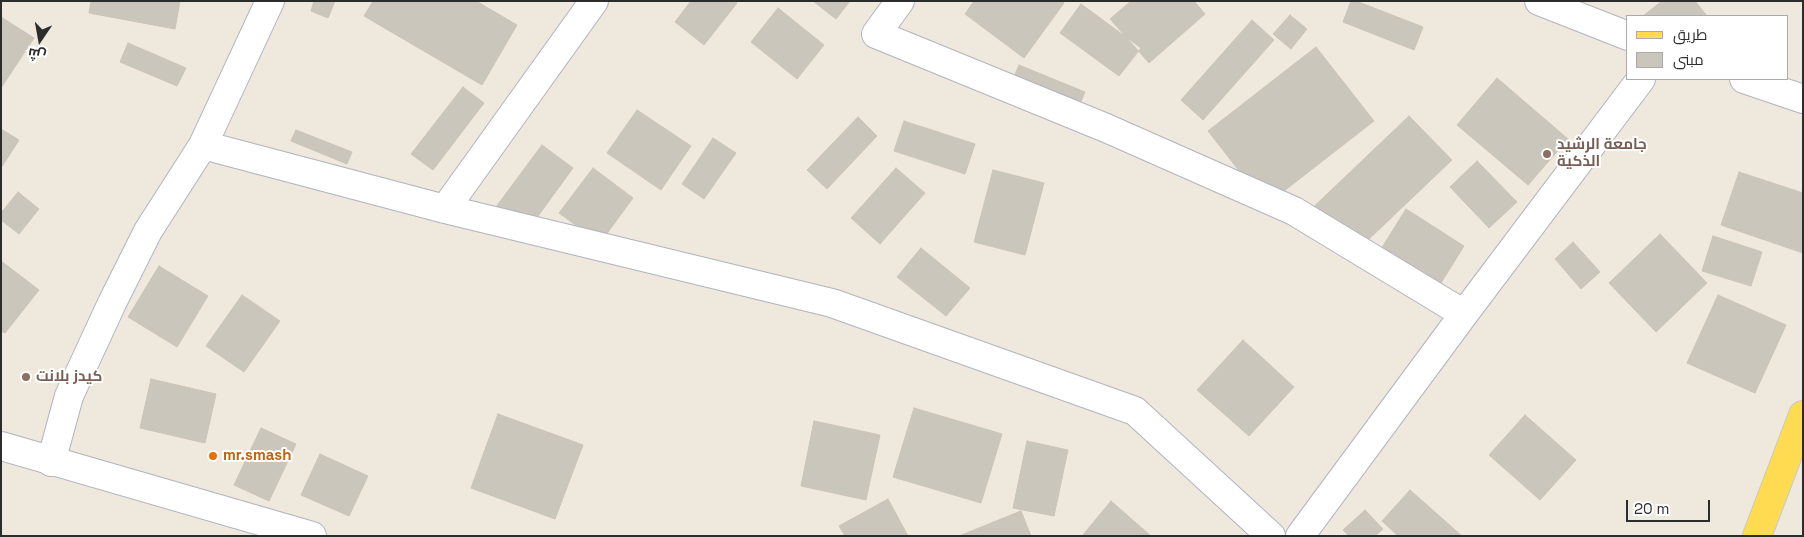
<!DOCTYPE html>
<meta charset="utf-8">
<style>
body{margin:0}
#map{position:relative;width:1804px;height:537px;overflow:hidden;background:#efe8dd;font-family:"Space Grotesk",Cairo,sans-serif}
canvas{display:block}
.frame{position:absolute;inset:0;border:2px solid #2c2c2c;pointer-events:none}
.legend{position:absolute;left:1626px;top:15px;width:162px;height:65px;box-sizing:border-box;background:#fff;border:1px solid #ababab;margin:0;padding:6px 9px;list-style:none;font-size:15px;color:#2c2c2c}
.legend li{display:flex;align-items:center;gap:10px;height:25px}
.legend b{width:25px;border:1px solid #ababab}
.north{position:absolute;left:15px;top:15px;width:50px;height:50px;-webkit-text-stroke:4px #fff;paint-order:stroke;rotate:192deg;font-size:14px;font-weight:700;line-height:20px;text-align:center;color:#2c2c2c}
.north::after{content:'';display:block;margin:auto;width:18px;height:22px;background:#2c2c2c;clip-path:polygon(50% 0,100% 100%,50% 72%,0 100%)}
.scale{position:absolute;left:1626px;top:500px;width:84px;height:22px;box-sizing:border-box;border:2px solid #2c2c2c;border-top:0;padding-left:6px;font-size:15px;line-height:18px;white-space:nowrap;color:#2c2c2c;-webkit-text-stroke:4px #fff;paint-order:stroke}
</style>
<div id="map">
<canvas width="1804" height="537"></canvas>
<div class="frame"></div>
<ul class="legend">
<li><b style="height:6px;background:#ffdb52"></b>طريق</li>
<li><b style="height:14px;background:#cac6bc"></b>مبنى</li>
</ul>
<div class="north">ش</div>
<div class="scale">20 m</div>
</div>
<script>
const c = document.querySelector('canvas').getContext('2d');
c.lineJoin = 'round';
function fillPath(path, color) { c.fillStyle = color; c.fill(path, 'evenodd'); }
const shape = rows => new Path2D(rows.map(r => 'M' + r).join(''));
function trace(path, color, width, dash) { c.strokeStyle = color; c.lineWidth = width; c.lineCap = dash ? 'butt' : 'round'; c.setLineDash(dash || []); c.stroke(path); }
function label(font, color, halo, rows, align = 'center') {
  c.font = font + ' "Space Grotesk",Cairo,sans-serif'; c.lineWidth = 4; c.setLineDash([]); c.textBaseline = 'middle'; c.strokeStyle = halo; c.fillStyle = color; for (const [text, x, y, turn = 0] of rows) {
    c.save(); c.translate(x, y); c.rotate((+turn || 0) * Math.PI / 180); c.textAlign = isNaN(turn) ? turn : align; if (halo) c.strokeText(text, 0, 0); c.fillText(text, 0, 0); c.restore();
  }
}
const building = shape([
 [91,1,180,1,175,29,89,13,91,1],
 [314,1,335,1,328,18,311,11,314,1],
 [373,1,476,1,517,25,482,85,364,16,373,1],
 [691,1,734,1,737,3,704,45,675,22,691,1],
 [813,1,850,1,836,19,813,1],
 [974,1,1061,1,1064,3,1024,58,965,14,974,1],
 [1131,1,1194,1,1205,14,1149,63,1110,19,1131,1],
 [1351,1,1356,1,1423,27,1414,50,1343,22,1351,1],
 [1662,1,1695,1,1707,16,1643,16,1662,1],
 [1081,4,1141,48,1119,76,1060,33,1081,4],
 [778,8,824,45,797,79,751,42,778,8],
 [1290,15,1307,29,1291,49,1273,34,1290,15],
 [1,17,34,38,1,88,1,17],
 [1252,20,1274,40,1203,120,1181,100,1252,20],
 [128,43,186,68,177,86,120,62,128,43],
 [1316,47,1374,121,1266,205,1208,131,1316,47],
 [1019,65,1085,92,1072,123,1006,96,1019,65],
 [1497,78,1568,139,1528,185,1457,125,1497,78],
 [463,87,484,103,433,170,411,154,463,87],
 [637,110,691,146,661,190,607,153,637,110],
 [1409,116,1452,160,1347,260,1304,216,1409,116],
 [858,117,877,136,827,189,807,170,858,117],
 [904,121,975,144,965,174,894,151,904,121],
 [1,129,19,140,1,168,1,129],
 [296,130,352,152,347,164,291,141,296,130],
 [713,138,736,153,704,199,682,184,713,138],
 [542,145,573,168,525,234,493,211,542,145],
 [1477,161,1517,202,1489,228,1450,187,1477,161],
 [593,168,633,198,600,243,559,213,593,168],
 [896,168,925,193,880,244,851,218,896,168],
 [993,170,1044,183,1025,255,974,242,993,170],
 [1739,172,1803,193,1803,253,1721,225,1739,172],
 [18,192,39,209,19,234,1,220,1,213,18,192],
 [1406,209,1464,246,1431,299,1373,262,1406,209],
 [1660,234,1707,283,1656,332,1609,283,1660,234],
 [1713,236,1762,252,1751,286,1702,271,1713,236],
 [1573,242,1600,272,1581,289,1555,259,1573,242],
 [921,248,970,288,946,316,897,277,921,248],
 [1,261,39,290,5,333,1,331,1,261],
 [159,266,208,296,177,347,128,317,159,266],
 [242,295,280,321,244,372,206,346,242,295],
 [1718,295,1786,325,1755,393,1687,363,1718,295],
 [1243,340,1294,387,1249,436,1197,390,1243,340],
 [151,379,216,394,205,443,140,428,151,379],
 [914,408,1002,434,981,503,893,477,914,408],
 [498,414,583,445,555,519,471,488,498,414],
 [1525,415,1576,460,1540,500,1489,455,1525,415],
 [814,421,880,435,866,500,801,486,814,421],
 [261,428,296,444,269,501,234,485,261,428],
 [1027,441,1068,450,1054,516,1013,508,1027,441],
 [320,454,368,476,349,516,301,495,320,454],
 [1410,490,1462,536,1398,536,1382,521,1410,490],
 [888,499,908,536,845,536,839,526,888,499],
 [1111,501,1151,536,1082,536,1111,501],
 [1365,510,1383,529,1375,536,1349,536,1343,530,1365,510],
 [1021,511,1031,536,959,536,1021,511]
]);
fillPath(building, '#cac6bc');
trace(building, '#cbc4b6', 1);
const minor = shape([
 [900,1,876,34,1106,128,1294,211,1464,314],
 [1539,1,1628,36],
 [1744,79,1803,99],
 [203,145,445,209,832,303,1135,411,1271,536],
 [445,209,594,1],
 [1,446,312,536],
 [51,462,69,396,112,303,148,231,203,145,270,1],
 [1300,536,1464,314,1641,79]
]);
const major = shape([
 [1757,536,1803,415]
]);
trace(minor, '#b1b3c1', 30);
trace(major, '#c8c8c8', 30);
trace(minor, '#fff', 28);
trace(major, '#ffdb52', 28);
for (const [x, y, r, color] of [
 [1547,154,5,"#8d6e63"],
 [26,377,5,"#8d6e63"],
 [213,456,5,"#e8710a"]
]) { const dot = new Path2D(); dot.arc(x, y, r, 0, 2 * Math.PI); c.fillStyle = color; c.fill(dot); trace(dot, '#fff', 2); }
label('bold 15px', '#785e54', '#fff', [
 ["جامعة الرشيد",1557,145],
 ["الذكية",1557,162],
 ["كيدز بلانت",36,377]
], 'left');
label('bold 15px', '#c56008', '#fff', [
 ["mr.smash",223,456]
], 'left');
</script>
